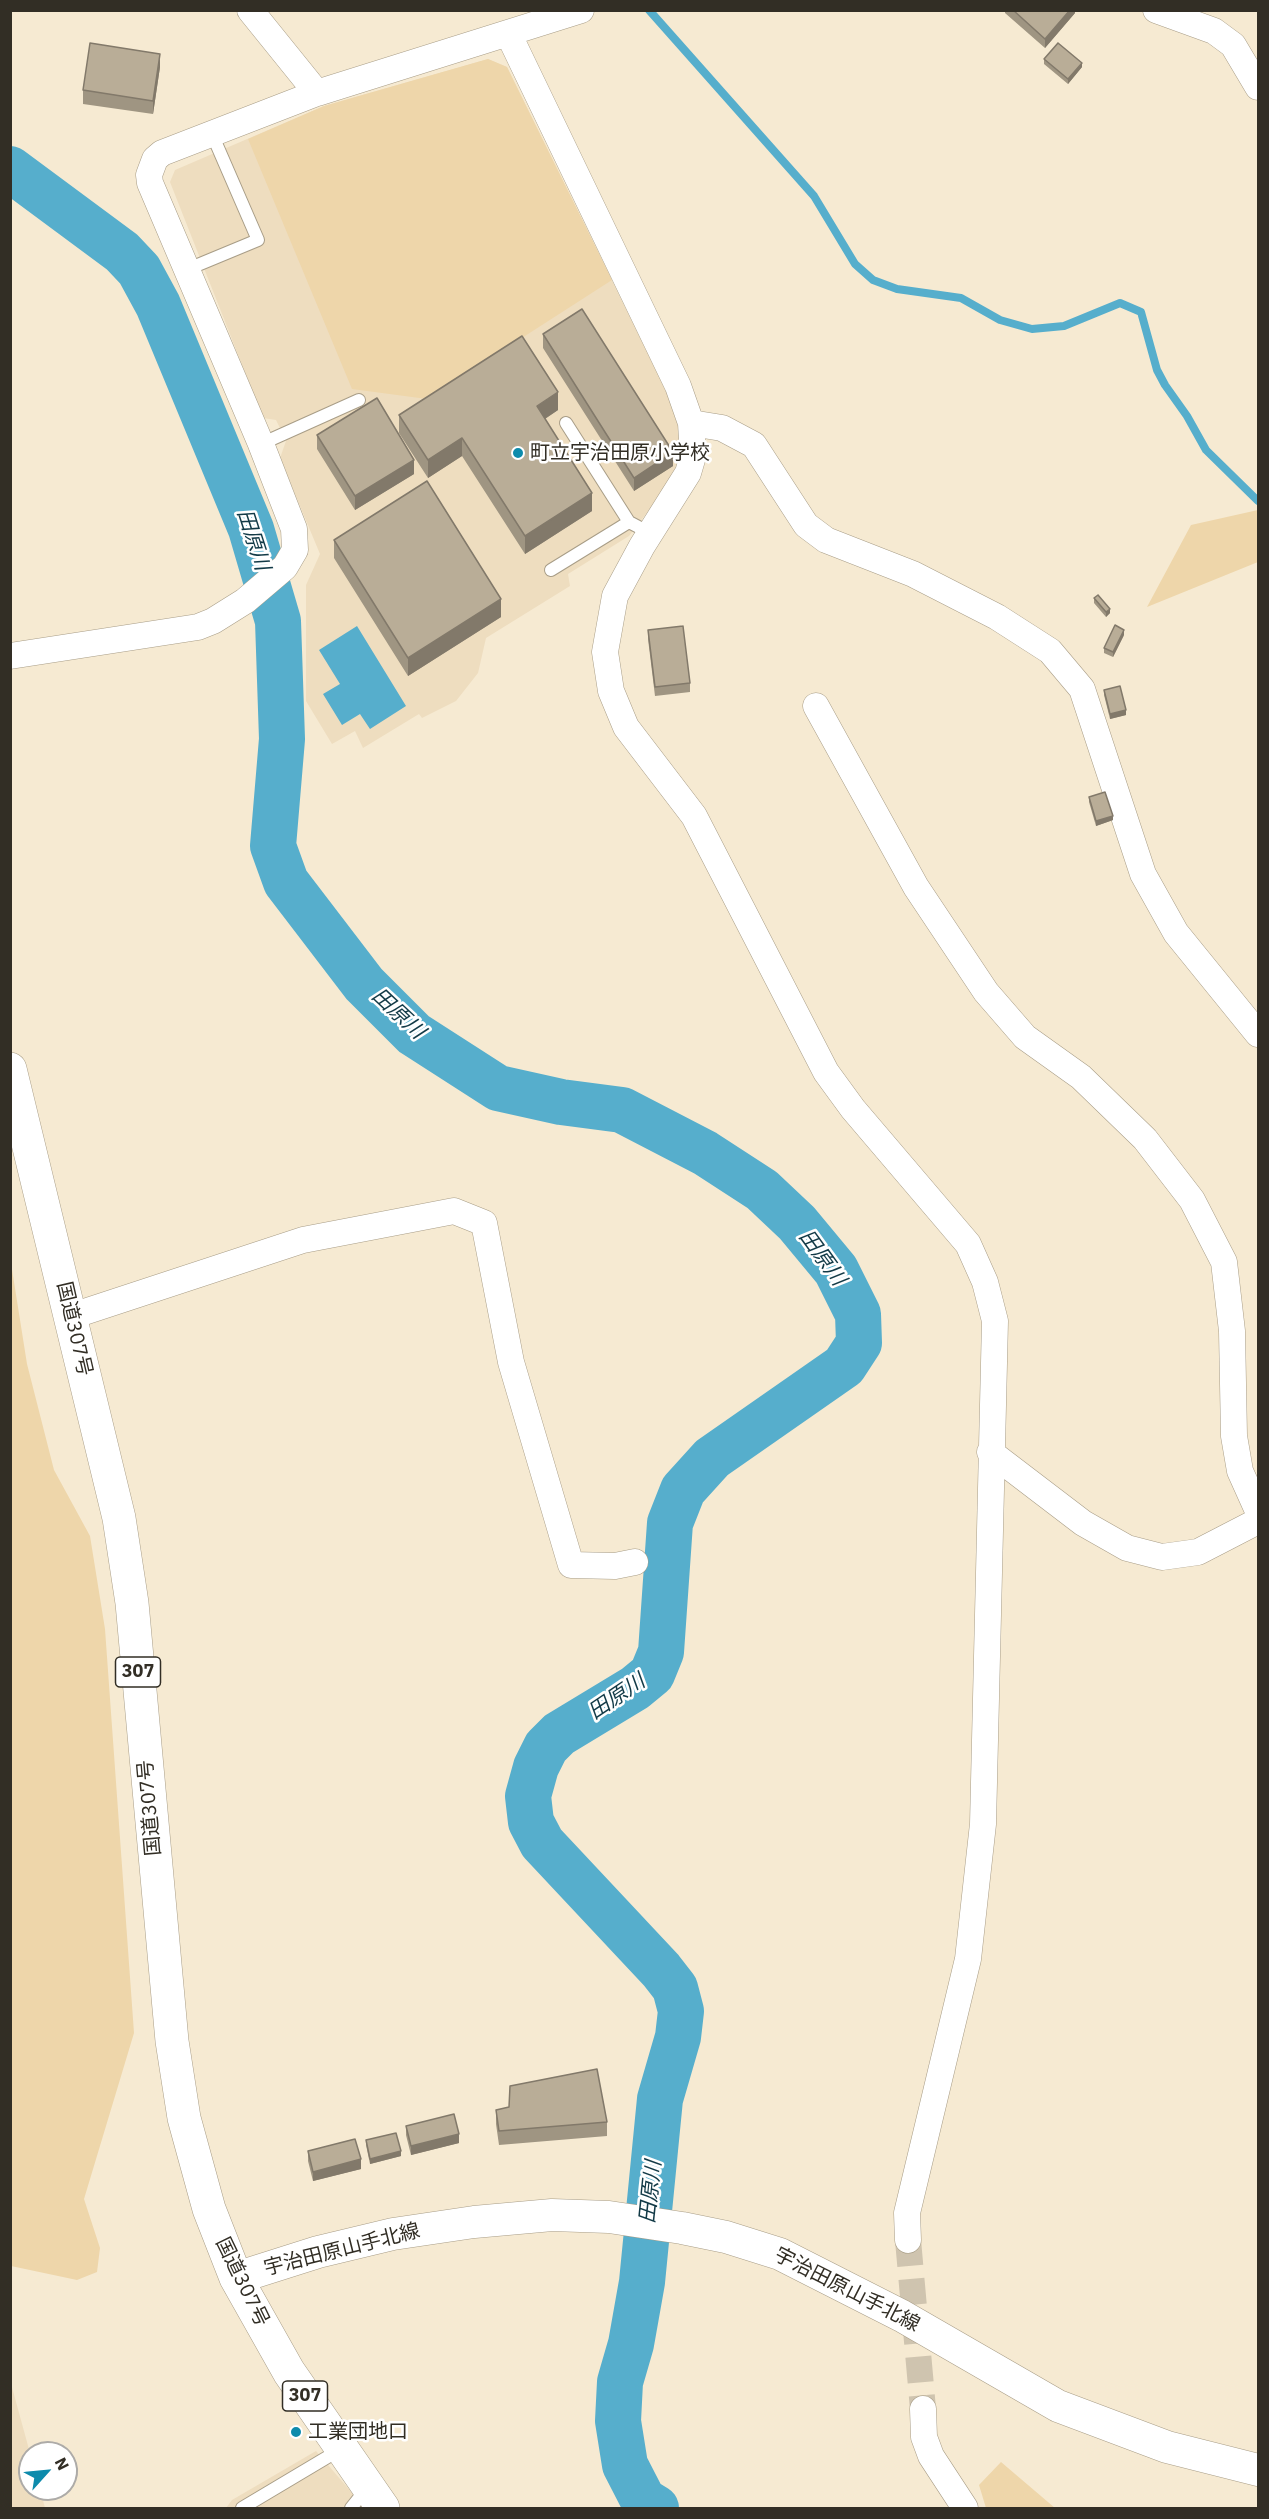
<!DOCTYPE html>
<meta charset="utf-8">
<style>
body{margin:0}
#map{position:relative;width:1269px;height:2519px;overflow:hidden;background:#f6ead2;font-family:"IBM Plex Sans",sans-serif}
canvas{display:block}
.frame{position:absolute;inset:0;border:12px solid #322e25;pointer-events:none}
.north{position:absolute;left:18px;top:2441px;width:60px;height:60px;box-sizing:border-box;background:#fff;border:2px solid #adaba8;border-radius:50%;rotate:63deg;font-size:16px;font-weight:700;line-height:24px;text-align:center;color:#322e25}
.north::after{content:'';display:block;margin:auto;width:21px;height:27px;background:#0d8bac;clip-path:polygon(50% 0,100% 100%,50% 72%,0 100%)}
</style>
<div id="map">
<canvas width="1269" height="2519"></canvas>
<div class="frame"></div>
<div class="north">N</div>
</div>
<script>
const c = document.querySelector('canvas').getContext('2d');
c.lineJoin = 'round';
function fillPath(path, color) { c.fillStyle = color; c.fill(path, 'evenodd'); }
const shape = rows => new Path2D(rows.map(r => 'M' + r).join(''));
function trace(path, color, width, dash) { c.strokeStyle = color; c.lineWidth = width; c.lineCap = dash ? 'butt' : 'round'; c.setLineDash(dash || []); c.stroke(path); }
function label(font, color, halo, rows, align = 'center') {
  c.font = font + ' "IBM Plex Sans","Noto Sans JP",sans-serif'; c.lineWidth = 5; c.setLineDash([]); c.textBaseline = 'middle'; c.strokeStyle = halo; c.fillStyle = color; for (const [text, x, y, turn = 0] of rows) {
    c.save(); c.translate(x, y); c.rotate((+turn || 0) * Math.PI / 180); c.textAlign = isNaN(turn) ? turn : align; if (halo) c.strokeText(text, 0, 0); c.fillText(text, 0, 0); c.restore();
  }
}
fillPath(shape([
 [488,59,507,67,680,419,681,468,629,536,568,574,570,586,486,638,478,673,456,701,422,718,419,714,363,748,355,731,332,744,306,701,306,585,320,554,280,458,286,441,283,434,276,420,263,418,170,182,175,170,324,106],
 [10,2380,30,2453,30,2489,40,2489,45,2508,11,2508],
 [316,2451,365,2508,226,2508,232,2500]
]), '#eeddbf');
fillPath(shape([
 [488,59,507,67,612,280,427,399,352,389,248,139,324,106],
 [1258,510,1258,562,1147,607,1191,525],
 [11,1263,27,1364,54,1470,90,1536,105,1629,134,2033,84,2199,100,2248,97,2272,77,2280,11,2266],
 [1001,2462,1055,2508,986,2508,979,2485]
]), '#eed6aa');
fillPath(shape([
 [357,626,406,706,370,729,360,714,342,725,323,694,340,684,319,650]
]), '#56aecc');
trace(shape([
 [649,10,814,196,855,264,873,280,897,289,961,298,1000,320,1032,329,1064,326,1120,303,1141,312,1157,370,1165,385,1187,416,1206,450,1258,501]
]), '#56aecc', 8);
trace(shape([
 [10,169,122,252,139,270,158,305,251,529,278,621,282,739,273,846,286,882,364,984,414,1034,498,1088,561,1102,622,1110,705,1153,762,1190,797,1223,836,1270,858,1314,859,1343,844,1366,712,1458,683,1490,670,1523,661,1652,652,1674,635,1688,559,1734,546,1747,536,1767,528,1796,531,1822,542,1843,661,1970,675,1988,681,2011,678,2037,660,2099,642,2282,631,2344,620,2382,618,2421,625,2465,643,2500,656,2508]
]), '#56aecc', 46);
trace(shape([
 [908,2240,923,2409]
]), '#cfc4af', 26, [26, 13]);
const service = shape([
 [188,269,258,240,212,134],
 [566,423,629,522,650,533],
 [261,444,359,400],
 [551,570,629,522],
 [242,2508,341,2449],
 [351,2508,367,2488]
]);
const minor = shape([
 [250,10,317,93],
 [1156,10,1214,31,1233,45,1258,87],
 [509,35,678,386,691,423,693,456,688,473,642,546,615,596,605,652,611,691,626,727,694,816,826,1072,853,1109,968,1244,985,1282,995,1321,983,1824,968,1959,907,2213,908,2240],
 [691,423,722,428,754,445,806,525,826,540,913,574,997,617,1050,651,1082,689,1143,874,1176,933,1258,1034],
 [10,656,198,627,213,621,245,601,285,567,295,550,294,529,261,444,150,183,149,175,155,159,162,153,317,93,581,10],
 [816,706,916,887,986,992,1025,1037,1081,1077,1145,1139,1192,1200,1224,1262,1232,1331,1234,1436,1240,1471,1258,1511],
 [72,1316,303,1240,454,1211,484,1223,511,1362,571,1565,615,1566,635,1562],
 [990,1452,1083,1523,1127,1548,1162,1557,1198,1552,1258,1521],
 [923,2409,924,2437,931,2456,965,2508]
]);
const tertiary = shape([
 [236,2278,318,2252,393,2234,474,2222,552,2215,609,2217,682,2228,726,2237,780,2254,902,2316,1058,2406,1167,2447,1258,2470]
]);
const trunk = shape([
 [10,1069,119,1518,132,1603,172,2041,184,2118,209,2209,236,2278,289,2372,383,2508]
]);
trace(service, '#a89d87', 14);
trace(minor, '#a89d87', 27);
trace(tertiary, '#a89d87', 33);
trace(trunk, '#a89d87', 34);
trace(service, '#fff', 12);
trace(minor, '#fff', 26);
trace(tertiary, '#fff', 32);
trace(trunk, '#fff', 33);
fillPath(shape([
 [1005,10,1075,10,1075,13,1045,48,1005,13],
 [1044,59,1082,67,1068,84,1044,64],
 [160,67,153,114,83,104,83,90],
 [543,334,673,466,634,491,543,348],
 [558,410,545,419,592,511,525,554,462,456,428,478,399,433,399,415],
 [317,435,414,474,355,510,317,449],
 [334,540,501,617,408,676,334,558],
 [1094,598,1110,613,1106,617,1094,603],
 [648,630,690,683,690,692,655,696,648,639],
 [1124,635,1113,657,1104,653,1104,648],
 [1104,690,1126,715,1110,719,1104,695],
 [1089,797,1113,820,1096,826,1089,802],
 [496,2110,607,2122,607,2136,499,2145,496,2124],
 [406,2126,459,2143,411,2155,406,2135],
 [366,2140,401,2156,370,2164,366,2145],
 [308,2151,361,2169,313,2181,308,2161]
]), '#9f9582');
fillPath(shape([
 [1070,10,1075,10,1075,13,1045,48,1045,39],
 [160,54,160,67,153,114,153,101],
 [1082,63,1082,67,1068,84,1068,79],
 [558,392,558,410,537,424,537,406],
 [462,438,462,456,428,478,428,460],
 [673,452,673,466,634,491,634,478],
 [414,460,414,474,355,510,355,496],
 [592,493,592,511,525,554,525,536],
 [501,599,501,617,408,676,408,658],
 [1110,609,1110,613,1106,617,1106,612],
 [1124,630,1124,635,1113,657,1113,652],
 [1126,710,1126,715,1110,719,1110,714],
 [1113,816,1113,820,1096,826,1096,821],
 [459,2134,459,2143,411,2155,411,2146],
 [401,2151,401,2156,370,2164,370,2159],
 [361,2159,361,2169,313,2181,313,2172]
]), '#82796a');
const building = shape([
 [1013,10,1070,10,1045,39,1013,10],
 [90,43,160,54,153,101,83,90,90,43],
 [1058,43,1082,63,1068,79,1044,59,1058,43],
 [582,309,673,452,634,478,543,334,582,309],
 [522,336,558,392,537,406,592,493,525,536,462,438,428,460,399,415,522,336],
 [377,398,414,460,355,496,317,435,377,398],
 [427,481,501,599,408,658,334,540,427,481],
 [1098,595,1110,609,1106,612,1094,598,1098,595],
 [1115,625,1124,630,1113,652,1104,648,1115,625],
 [683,626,690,683,655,687,648,630,683,626],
 [1120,686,1126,710,1110,714,1104,690,1120,686],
 [1105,792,1113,816,1096,821,1089,797,1105,792],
 [597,2069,607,2122,499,2131,496,2110,509,2107,510,2086,597,2069],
 [454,2114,459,2134,411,2146,406,2126,454,2114],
 [396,2133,401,2151,370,2159,366,2140,396,2133],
 [355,2139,361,2159,313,2172,308,2151,355,2139]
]);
fillPath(building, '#b9ad97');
trace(building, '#82796a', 1.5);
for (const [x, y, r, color] of [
 [518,453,6,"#0d8bac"],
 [296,2432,6,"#0d8bac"]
]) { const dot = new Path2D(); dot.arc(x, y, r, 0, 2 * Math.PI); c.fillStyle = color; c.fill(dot); trace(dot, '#fff', 2); }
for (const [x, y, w] of [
 [138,1672,45],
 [305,2396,45]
]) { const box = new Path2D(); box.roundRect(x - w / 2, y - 15, w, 30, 4.5); c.fillStyle = '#fff'; c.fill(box); trace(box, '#322e25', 1.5); }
label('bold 18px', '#322e25', null, [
 ["307",138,1672],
 ["307",305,2396]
]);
label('20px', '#322e25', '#fff', [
 ["町立宇治田原小学校",530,453],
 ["工業団地口",308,2432]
], 'left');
label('20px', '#322e25', '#fff', [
 ["国道307号",74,1329,77],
 ["国道307号",150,1808,-95],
 ["宇治田原山手北線",342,2250,-14],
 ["国道307号",242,2282,64],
 ["宇治田原山手北線",847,2290,27]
]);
label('italic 21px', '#123a47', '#fff', [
 ["田原川",253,540,72],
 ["田原川",398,1014,43],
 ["田原川",822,1258,54],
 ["田原川",617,1697,-34],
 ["田原川",651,2192,-84]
]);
</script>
